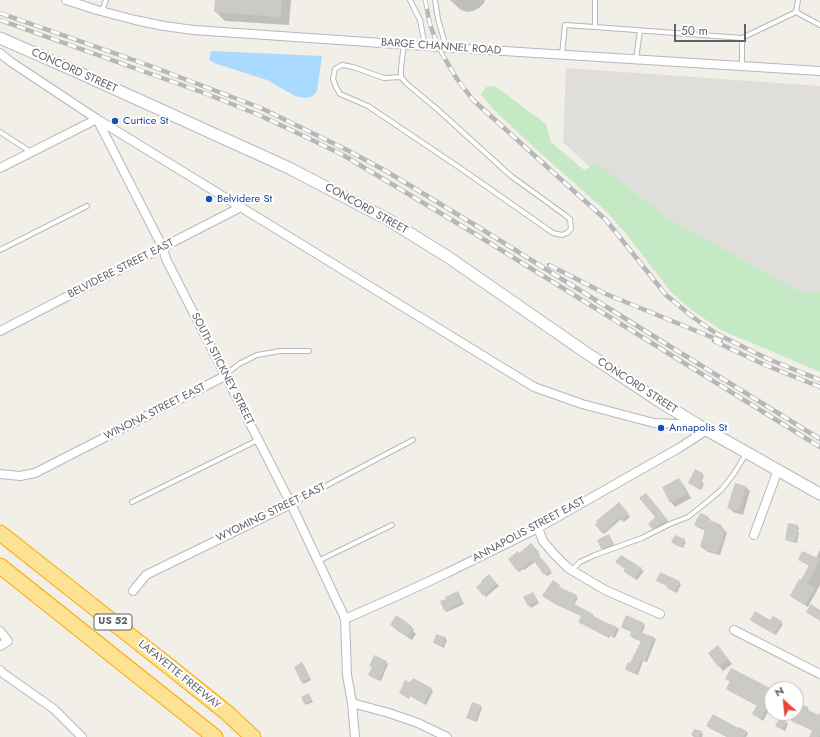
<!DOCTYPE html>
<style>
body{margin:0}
#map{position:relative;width:820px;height:737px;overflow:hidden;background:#f1efe8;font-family:Jost,sans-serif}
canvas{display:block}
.north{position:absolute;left:764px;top:681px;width:40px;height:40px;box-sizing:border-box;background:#fff;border:1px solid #bfc1c3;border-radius:50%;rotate:333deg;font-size:11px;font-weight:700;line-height:16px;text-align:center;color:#5f6368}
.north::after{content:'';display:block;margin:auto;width:14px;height:18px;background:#ea4335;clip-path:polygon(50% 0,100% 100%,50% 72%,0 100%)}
.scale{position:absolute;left:674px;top:24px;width:72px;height:18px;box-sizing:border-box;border:2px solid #5f6368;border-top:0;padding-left:5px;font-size:12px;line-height:14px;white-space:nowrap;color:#5f6368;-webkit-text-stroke:3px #fff;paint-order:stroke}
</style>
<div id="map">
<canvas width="820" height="737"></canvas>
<div class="north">N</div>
<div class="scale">50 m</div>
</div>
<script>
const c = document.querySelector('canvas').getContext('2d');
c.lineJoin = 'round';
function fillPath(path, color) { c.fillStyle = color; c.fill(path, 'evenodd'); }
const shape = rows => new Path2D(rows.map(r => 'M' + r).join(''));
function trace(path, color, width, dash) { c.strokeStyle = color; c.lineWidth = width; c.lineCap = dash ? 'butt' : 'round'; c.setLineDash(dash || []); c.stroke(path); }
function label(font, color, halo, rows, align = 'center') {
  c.font = font + ' Jost,sans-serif'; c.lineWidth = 4; c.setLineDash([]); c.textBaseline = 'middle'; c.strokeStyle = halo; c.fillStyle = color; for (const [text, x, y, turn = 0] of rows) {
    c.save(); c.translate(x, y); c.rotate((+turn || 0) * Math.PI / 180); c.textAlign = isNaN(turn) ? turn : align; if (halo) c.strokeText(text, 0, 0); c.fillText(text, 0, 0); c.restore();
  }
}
fillPath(shape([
 [566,68,820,86,820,291,803,293,668,218,597,163,590,167,563,142]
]), '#e0deda');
fillPath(shape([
 [495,86,546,124,551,142,584,170,597,163,668,218,803,293,820,291,820,372,721,330,693,311,671,292,628,236,607,212,539,152,493,109,481,94,486,87]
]), '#c5e8c5');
fillPath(shape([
 [211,51,322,56,317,91,313,96,306,98,295,96,267,80,214,63,209,60]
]), '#aadaff');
fillPath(shape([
 [216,0,291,0,289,25,225,21,216,12],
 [450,0,485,0,484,3,479,8,473,11,467,12,461,10],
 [702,474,704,476,701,482,704,484,701,490,689,483],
 [679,479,683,484,691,498,675,507,671,502],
 [736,484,746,487,750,491,743,515,733,512,729,508],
 [647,496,668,521,660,528,655,530,649,524,656,518],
 [621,505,630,517,624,522,621,519,604,534,597,525],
 [700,514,708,517,710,520,710,521,721,526,727,533,720,555,708,552,701,547,706,531,697,527,695,525],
 [797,526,799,528,798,532,799,533,797,543,788,541,786,539],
 [610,537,615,546,604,550,602,549],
 [684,540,686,542,683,548,674,544,673,542],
 [533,546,540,555,538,555,552,573,547,576,536,563,535,562,524,570,523,569,519,572,518,570,519,554],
 [820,550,820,585,808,607,793,598,791,596,801,582,810,566,802,562,799,559,816,558],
 [631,562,644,571,637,580,626,573],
 [491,577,499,586,486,597,484,595],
 [657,581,679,582,681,584,677,593,669,589,667,587,668,586,659,582],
 [559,586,561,588,560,589,576,596,578,598,574,605,593,615,595,617,594,618,617,628,619,629,615,638,610,636,609,638,581,623,582,616,555,604,545,597],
 [458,592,464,604,447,612,445,610,447,599],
 [533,593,539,603,531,608,524,598],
 [753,622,781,622,783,624,776,635],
 [644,624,645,626,642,633,654,638,656,639,647,662,643,661,638,675,628,671,626,669,630,664,642,642,633,638,631,636,632,632,624,629,622,627],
 [391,625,410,625,414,630,413,631,416,634,412,640,395,629],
 [445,638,447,640,444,648,434,643],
 [722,651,732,664,723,671,719,666],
 [386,662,388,664,381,681,371,677,369,675,373,668,370,665],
 [302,663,304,665,311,680,304,684,302,682,295,667],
 [727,679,772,690,772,707,771,707,763,721,753,714,758,706,729,691,727,689,730,682],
 [431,689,433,691,426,705,410,696,409,699,400,693],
 [310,696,313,702,306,705,305,703],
 [481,706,482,708,477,722,469,719,467,718],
 [807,708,809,710,809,711,820,716,820,737,813,737,813,731,794,722,792,721,796,712],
 [786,722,788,724,785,731,776,726],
 [709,728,739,730,746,731,748,733,746,737,727,737],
 [701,732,703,734,702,737,694,737,692,735]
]), '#0003');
fillPath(shape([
 [215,0,282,0,281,17,214,12],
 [695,469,703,473,700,480,703,482,699,489,688,483],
 [679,478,687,494,670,503,662,487],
 [735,483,746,486,739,511,727,508],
 [646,493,667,519,658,526,652,529,648,524,655,517,639,498],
 [619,502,629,514,621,521,619,518,602,533,595,525,597,523,596,521],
 [700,513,708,516,707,519,722,525,721,528,725,530,718,553,705,550,705,548,700,547,705,529,694,525,697,518,698,518],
 [788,523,798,525,797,530,798,530,795,542,785,540],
 [609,534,614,544,601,549,597,540],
 [675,535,685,539,681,547,671,542],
 [531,543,539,552,537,553,551,570,544,575,534,561,533,562,532,561,521,569,521,568,517,571,508,559,518,551,519,553],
 [802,551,820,559,807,584,815,588,805,605,790,596,799,579,801,580,809,565,798,560],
 [621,555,642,568,635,579,623,571,625,569,615,562],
 [660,572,680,581,675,591,666,587,667,586,656,581],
 [489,574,497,584,483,596,476,587,482,582,481,581],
 [553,580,560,585,559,587,577,595,573,603,593,614,593,616,605,622,617,627,613,637,608,635,607,637,578,622,581,616,552,602,542,596],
 [458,591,463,602,444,611,440,601,446,599,445,597],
 [533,592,538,601,528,606,523,597],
 [811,604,820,610,820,621,806,612],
 [755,611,770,620,773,616,782,621,774,634,750,620],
 [396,615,411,625,409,627,412,629,408,636,390,625],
 [626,615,644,623,640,632,654,637,645,661,641,660,636,673,625,669,628,662,630,663,641,641,630,636,631,631,621,627],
 [436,634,446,637,442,646,433,643],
 [718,645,728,659,718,667,708,653],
 [374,655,387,661,379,680,368,675,372,667,369,666],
 [302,662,310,678,301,682,294,667],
 [731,668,772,689,772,707,769,705,760,719,752,714,757,705,726,689,730,681,725,679],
 [413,678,432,688,424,703,408,695,407,697,399,693,405,680,410,682],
 [309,693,312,700,304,704,301,697],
 [472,702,481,705,475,721,466,718],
 [801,704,808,707,807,710,819,715,820,712,820,734,819,737,809,737,812,730,791,721,794,713,796,713,796,708,798,709],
 [713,714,738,728,739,727,747,731,743,737,727,737,706,726],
 [779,718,787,722,783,730,775,726],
 [694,729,702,731,699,737,696,737,691,735]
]), '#cccac5');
const service = shape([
 [410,0,420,20,425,46],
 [435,0,438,19,446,47],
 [595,0,595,27],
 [102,11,106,0],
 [796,12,820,25],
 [796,12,798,0],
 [742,38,796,12],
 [562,54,565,25,595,27,742,38,742,66],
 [636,59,640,31],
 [401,77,384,78,353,67,342,65,335,69,333,79,336,87,340,94,368,106,463,170,553,233,562,235,567,233,571,229,570,219,565,215,511,176,437,109,407,84,401,77,401,68,404,44],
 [0,132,31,152],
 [0,250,87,206],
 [225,375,239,364,257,355,280,351,309,351],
 [132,502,258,440],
 [291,504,301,499,413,440],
 [318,561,392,525],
 [572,570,580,562,595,555,642,538,670,524,688,517,707,502,722,489,733,475,746,454]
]);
const minor = shape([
 [66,0,97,10,135,20,164,26,194,30,425,46,820,71],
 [0,53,11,62,97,119,534,387,582,404,654,423,698,425],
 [0,168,97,119,163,248,166,259,291,504,343,614,345,619,347,675,352,703,355,737],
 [0,331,241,207],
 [0,474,20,476,35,473,225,376],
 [538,528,543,541,554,554,568,568,605,590,660,614],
 [754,535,778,470],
 [133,591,146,575,291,504],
 [345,619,397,596,447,573,538,528,679,448,707,430],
 [734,630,820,674],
 [0,631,8,641,0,646],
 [0,670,4,674,54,709,82,737],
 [352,703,389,713,418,723,447,737]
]);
const secondary = shape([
 [0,38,73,70,289,168,387,219,448,257,585,352,659,401,698,425,820,494]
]);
const motorway = shape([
 [0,533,171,668,226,712,253,737],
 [0,566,215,737]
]);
trace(service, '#b5b8bc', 6);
trace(minor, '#b5b8bc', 10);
trace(secondary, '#b6babf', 13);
trace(motorway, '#f9ab00', 17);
trace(service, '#fff', 4);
trace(minor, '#fff', 8);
trace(secondary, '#fff', 11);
trace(motorway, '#fde293', 15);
const rail = shape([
 [425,0,430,24,438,47,457,79,473,100,606,220,666,295,694,318,717,334,768,359,820,380],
 [0,13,145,64,261,108,345,149,386,171,475,225,655,337,820,439],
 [0,20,207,94,259,115,310,139,343,155,472,232,820,447],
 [549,265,606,294,721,341],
 [714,341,765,365,820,387]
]);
trace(rail, '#b6b7b8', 4.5);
trace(rail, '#fff', 3, [9]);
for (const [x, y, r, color] of [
 [115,121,4,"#1a4fb4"],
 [209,199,4,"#1a4fb4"],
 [661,428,4,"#1a4fb4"]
]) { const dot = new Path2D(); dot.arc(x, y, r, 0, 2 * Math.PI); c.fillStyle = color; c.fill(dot); trace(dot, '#fff', 1.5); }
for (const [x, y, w] of [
 [113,622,38]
]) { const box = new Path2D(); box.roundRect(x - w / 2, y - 8, w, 16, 3); c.fillStyle = '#fff'; c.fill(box); trace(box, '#5f6368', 1); }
label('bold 10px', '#5f6368', null, [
 ["US 52",113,622]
]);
label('11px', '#5f6368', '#fff', [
 ["BARGE CHANNEL ROAD",441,47,4],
 ["CONCORD STREET",74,71,24],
 ["CONCORD STREET",366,209,29],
 ["BELVIDERE STREET EAST",121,269,-27],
 ["SOUTH STICKNEY STREET",222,369,63],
 ["CONCORD STREET",637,386,33],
 ["WINONA STREET EAST",155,412,-27],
 ["WYOMING STREET EAST",271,513,-26],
 ["ANNAPOLIS STREET EAST",529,530,-28],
 ["LAFAYETTE FREEWAY",179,675,39]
]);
label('11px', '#164399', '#fff', [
 ["Curtice St",123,121],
 ["Belvidere St",217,199],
 ["Annapolis St",669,428]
], 'left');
</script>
